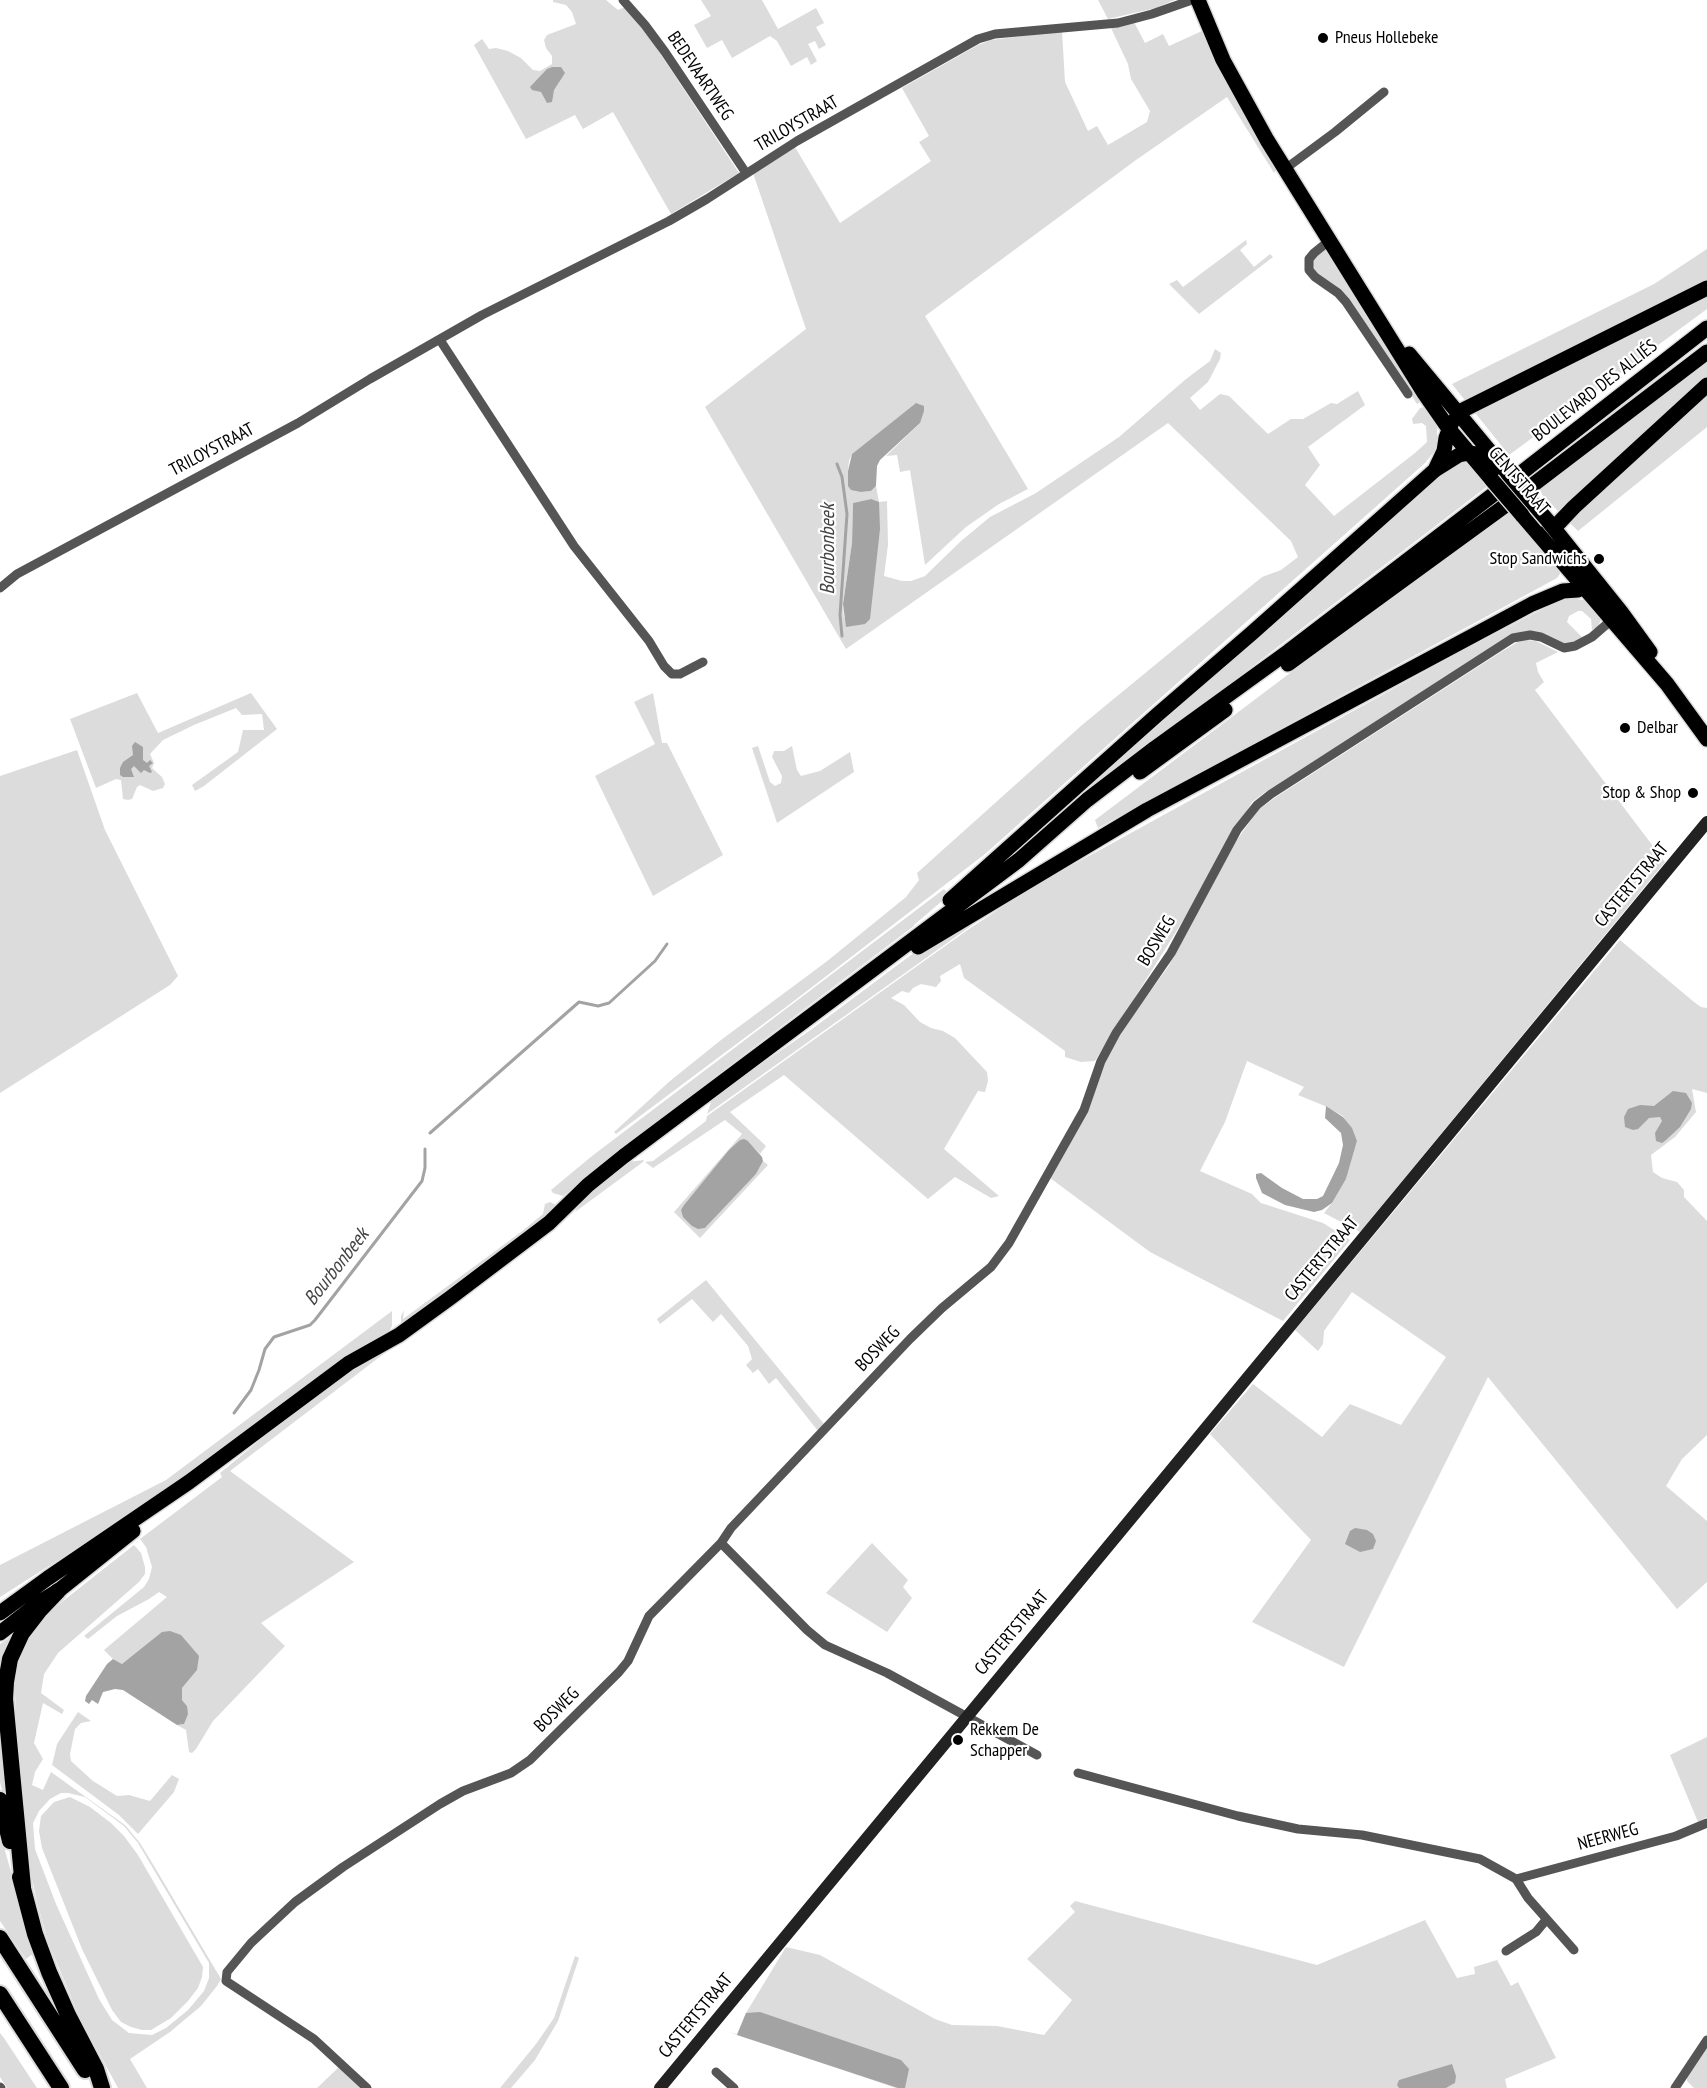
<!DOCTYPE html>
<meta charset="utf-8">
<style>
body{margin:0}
canvas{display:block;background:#fff}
</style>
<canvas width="1707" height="2088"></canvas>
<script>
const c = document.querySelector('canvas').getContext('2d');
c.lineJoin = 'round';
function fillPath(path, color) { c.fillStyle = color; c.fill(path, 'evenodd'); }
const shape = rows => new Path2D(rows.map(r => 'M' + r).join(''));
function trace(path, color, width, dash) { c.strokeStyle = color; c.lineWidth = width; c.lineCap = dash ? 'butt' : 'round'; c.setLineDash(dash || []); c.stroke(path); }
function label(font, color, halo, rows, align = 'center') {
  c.font = font + ' "PT Sans Narrow",sans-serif'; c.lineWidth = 4.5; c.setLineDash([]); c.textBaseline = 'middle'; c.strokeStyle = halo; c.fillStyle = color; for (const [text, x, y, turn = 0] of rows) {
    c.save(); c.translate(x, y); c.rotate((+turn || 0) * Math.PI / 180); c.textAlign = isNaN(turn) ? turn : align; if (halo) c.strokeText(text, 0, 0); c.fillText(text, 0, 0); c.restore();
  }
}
fillPath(shape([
 [553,0,606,0,618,10,625,7,652,41,739,173,671,214,613,112,583,129,575,115,526,139,474,45,482,39,489,49,496,48,508,51,521,58,533,70,540,71,552,64,552,56,546,48,544,40,547,35,576,24,572,12,566,5,553,2],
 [701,0,762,0,778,29,816,8,824,23,816,27,826,45,819,49,815,41,808,44,817,61,811,65,807,57,791,66,777,41,770,36,732,58,722,40,707,48,694,25,711,16],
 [1098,0,1175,0,1156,8,1108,19],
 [1134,22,1145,43,1163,34,1169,46,1202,31,1223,77,1276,170,1274,173,1227,97,1136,160,925,316,1028,489,999,504,966,527,925,565,910,470,900,472,897,455,886,456,920,423,920,404,915,404,852,454,849,461,848,471,861,492,871,491,876,486,879,502,887,501,888,545,884,576,902,581,911,581,925,576,961,541,990,517,1036,493,1119,437,1186,379,1210,361,1215,349,1221,353,1220,359,1208,382,1190,398,1200,410,1220,394,1229,396,1268,434,1291,419,1303,419,1331,403,1337,404,1358,391,1365,405,1308,447,1320,465,1305,485,1334,516,1415,453,1427,442,1426,426,1422,423,1413,424,1412,419,1420,408,1425,407,1432,415,1437,425,1437,448,1425,463,985,854,790,1004,616,1134,614,1132,670,1081,721,1040,826,962,906,897,919,880,917,873,1082,725,1262,577,1281,570,1298,557,1291,541,1168,423,846,649,705,407,806,329,753,173,795,147,840,223,931,161,919,142,929,136,902,88,978,45,991,40,1062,31,1065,82,1088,131,1097,126,1108,145,1147,122,1150,111,1131,79,1128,64,1111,28],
 [871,499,875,576,873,582,844,618,843,603,852,543,853,503],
 [1246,240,1247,244,1240,250,1254,267,1270,254,1273,257,1199,314,1169,284,1177,280,1183,287],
 [1322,249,1327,250,1377,332,1422,401,1417,404,1359,316,1312,269,1313,257],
 [1707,249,1707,309,1509,455,1452,384,1654,284],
 [1707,353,1707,427,1578,531,1543,496,1536,483],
 [1461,459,1470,462,1489,485,1095,787,1063,809,1158,726,1440,472],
 [1511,512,1558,566,1560,574,1557,578,1098,828,1095,820,1318,652],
 [1569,598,1584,600,1590,604,1601,619,1598,627,1592,630,1591,619,1582,611,1578,611,1569,616,1567,622,1583,638,1567,644,1557,642,1541,632,1528,631,1513,635,1264,793,1252,802,1204,887,1095,1061,1081,1062,1065,1057,1065,1051,964,978,960,964,940,976,941,981,936,987,921,984,913,988,909,993,902,991,891,998,904,1005,920,1022,931,1028,943,1031,955,1038,987,1072,988,1081,985,1092,978,1091,944,1149,999,1196,991,1198,955,1177,928,1199,784,1075,730,1112,766,1146,760,1154,748,1141,740,1140,684,1205,705,1228,756,1174,763,1161,768,1165,700,1238,674,1212,742,1134,725,1120,653,1168,645,1162,653,1161,706,1121,707,1116,969,929,1034,886,1078,862,1466,649,1558,601],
 [1527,640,1536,641,1558,652,1536,663,1538,672,1544,682,1535,690,1665,862,1360,1232,1324,1213,1332,1203,1346,1179,1357,1141,1343,1116,1325,1106,1298,1095,1304,1087,1247,1061,1225,1122,1200,1171,1252,1194,1261,1203,1323,1223,1350,1240,1283,1321,1150,1252,1050,1178,1087,1111,1108,1054,1120,1033,1168,967,1234,844,1258,810,1276,797,1501,652,1518,642],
 [137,693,158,733,251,693,277,729,204,786,195,791,192,785,238,752,243,730,264,730,262,714,242,715,236,708,194,725,163,740,150,754,154,763,152,768,162,777,165,784,163,788,153,791,140,785,137,787,132,799,128,800,123,799,121,780,116,779,96,788,70,719],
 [653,693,662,743,667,743,723,855,653,896,595,776,655,744,634,702],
 [758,746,770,782,775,786,781,783,782,776,772,757,774,751,784,751,792,746,797,770,801,776,820,771,850,752,854,772,777,823,752,748],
 [77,750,105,830,178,976,170,985,0,1093,0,776],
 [944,889,949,895,914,925,914,926,725,1069,563,1196,553,1193,551,1190,592,1156],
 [967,920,971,926,707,1114,712,1099,725,1089,812,1029,915,952],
 [1620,940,1694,1002,1701,1007,1707,1008,1707,1093,1692,1089,1696,1112,1675,1137,1651,1155,1653,1172,1662,1178,1677,1182,1684,1190,1684,1197,1707,1221,1707,1435,1682,1459,1666,1486,1707,1521,1707,1582,1677,1609,1488,1377,1344,1667,1252,1622,1311,1540,1210,1434,1253,1384,1322,1437,1350,1404,1401,1425,1446,1357,1352,1292,1324,1331,1323,1344,1318,1351,1295,1330],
 [644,1160,643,1162,575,1212,583,1198,627,1162],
 [550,1202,558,1206,521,1237,401,1327,401,1316,404,1310,403,1319,521,1232,543,1214,545,1204],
 [706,1280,824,1424,818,1431,776,1378,769,1384,758,1369,753,1373,746,1365,752,1359,748,1346,721,1314,713,1322,692,1299,660,1324,657,1319],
 [392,1311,392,1326,387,1335,193,1472,80,1548,79,1547,0,1597,0,1565,166,1480],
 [394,1346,230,1471,354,1562,261,1623,285,1646,213,1721,196,1749,192,1753,189,1752,186,1730,177,1725,184,1724,187,1706,182,1700,182,1688,197,1670,129,1659,122,1664,113,1659,104,1650,167,1597,159,1592,149,1599,117,1616,88,1639,84,1636,144,1587,149,1579,152,1567,146,1547,140,1539,222,1477,220,1473,325,1387,356,1365],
 [872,1543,908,1580,903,1587,912,1598,887,1632,826,1593],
 [134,1545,141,1553,145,1567,145,1574,139,1582,58,1653,44,1674,41,1693,64,1710,62,1714,43,1703,34,1743,43,1759,35,1772,32,1785,43,1790,51,1772,125,1825,140,1843,154,1866,221,1979,217,1986,201,2006,170,2032,130,2059,147,2088,118,2088,80,2018,48,1942,37,1902,28,1860,17,1744,14,1666,33,1629,63,1601],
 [61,1793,68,1793,85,1797,124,1826,138,1843,209,1963,209,1978,204,1991,188,2010,166,2028,152,2035,129,2033,112,2020,99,1999,56,1904,35,1849,33,1823,39,1811,50,1799],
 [12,1636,9,1799,3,1794,0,1782,0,1644],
 [78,1712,91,1721,81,1723,75,1729,70,1754,71,1761,93,1781,117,1796,129,1795,150,1801,172,1775,179,1779,174,1792,138,1834,119,1815,52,1765,57,1744],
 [1707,1737,1707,1817,1698,1822,1670,1755],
 [70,1797,90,1807,111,1823,124,1836,138,1855,203,1967,202,1977,198,1988,188,2001,171,2018,151,2030,142,2030,131,2027,121,2022,112,2010,82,1949,42,1848,39,1831,41,1816,54,1802],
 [0,1833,34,1953,26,1959,0,1921],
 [1075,1901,1317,1965,1425,1920,1457,1978,1475,1974,1474,1967,1497,1960,1511,1986,1518,1982,1556,2058,1505,2079,1507,2088,1446,2088,1455,2083,1397,2085,1399,2088,896,2088,729,2032,737,2034,746,2013,786,1947,820,1955,935,2019,952,2025,997,2026,1044,2035,1072,2000,1027,1959,1075,1912,1070,1906],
 [575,1956,579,1958,558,2021,535,2060,511,2088,500,2088,536,2044,554,2018],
 [0,2033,4,2038,37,2088,7,2088,0,2077],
 [1707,2046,1707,2088,1694,2088,1687,2081,1687,2077],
 [339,2067,362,2088,317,2088]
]), '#dcdcdc');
fillPath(shape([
 [552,67,561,67,565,73,554,90,552,102,547,103,541,92,532,90,530,87,547,69],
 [916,403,924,406,924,411,920,423,880,460,877,466,876,486,871,491,861,492,851,490,848,486,848,471,852,454],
 [871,499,879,502,880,529,870,619,865,624,846,627,843,604,852,543,853,503],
 [135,742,143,747,143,760,147,763,150,760,153,763,149,766,152,772,150,773,144,770,141,773,134,766,131,769,134,777,123,777,120,775,120,768,123,762,133,755,132,746],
 [1673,1091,1686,1093,1692,1103,1691,1109,1680,1127,1666,1140,1662,1143,1656,1141,1655,1133,1662,1121,1660,1117,1649,1118,1638,1129,1633,1130,1625,1127,1624,1117,1628,1109,1640,1105,1654,1106],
 [1326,1106,1343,1117,1352,1128,1357,1141,1346,1179,1332,1203,1322,1210,1314,1212,1285,1205,1262,1193,1256,1178,1256,1174,1261,1173,1282,1188,1303,1199,1317,1199,1323,1196,1339,1163,1343,1145,1341,1133,1325,1118],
 [744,1139,748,1141,762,1157,763,1161,756,1174,705,1228,698,1229,692,1226,683,1217,681,1210,684,1205,729,1150,740,1140],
 [1355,1528,1367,1530,1373,1534,1376,1541,1373,1549,1360,1552,1345,1544,1350,1531],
 [170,1631,181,1635,199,1656,197,1670,182,1688,182,1700,187,1706,188,1714,184,1724,177,1725,123,1690,115,1689,103,1692,98,1704,92,1700,89,1704,85,1701,86,1696,107,1664,113,1659,122,1664,162,1632],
 [760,2012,901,2060,909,2069,905,2088,898,2088,737,2035,746,2013],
 [1452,2064,1456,2076,1455,2083,1446,2088,1399,2088,1397,2085,1399,2080]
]), '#a3a3a3');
trace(shape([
 [837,464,842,477,847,514,840,615,842,636],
 [430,1133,579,1002,598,1006,609,1003,655,961,667,944],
 [234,1413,251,1390,259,1370,265,1349,274,1337,310,1325,315,1320,412,1194,422,1181,425,1168,425,1149]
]), '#a3a3a3', 3);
const primary = shape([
 [1198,0,1223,60,1267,140,1424,393,1449,429,1492,480],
 [1409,354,1497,460],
 [1435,470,1444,451,1446,438,1452,422],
 [1522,515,1667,684,1707,739],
 [1548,521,1621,612,1650,652],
 [1288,664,1517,497],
 [1140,772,1225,710],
 [950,900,1157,715,1252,633,1435,470,1459,455,1469,453,1483,455,1508,474],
 [918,947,1147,810,1532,604,1563,591,1578,590,1582,587],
 [0,1613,48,1578,189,1482,349,1363,399,1335,450,1298,549,1223,588,1185,624,1156,1019,860,1087,800,1155,748,1289,651,1507,484],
 [0,1633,40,1602,58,1591,133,1531]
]);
const trunk = shape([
 [1457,413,1707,288],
 [1507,484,1707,328],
 [1517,497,1707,352],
 [1554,528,1574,507,1707,385]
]);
const motorway = shape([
 [0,1800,10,1841],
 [20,1877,35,1934,49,1972,68,2015,96,2069,102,2088],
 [23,1887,5,1699,6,1682,10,1659,22,1633,39,1611,58,1591],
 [0,1938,85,2070],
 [0,1994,61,2088]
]);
trace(primary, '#dbdbdb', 18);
trace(trunk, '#dbdbdb', 18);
trace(motorway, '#dbdbdb', 20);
trace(shape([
 [623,0,645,25,665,52,746,173],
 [1285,169,1335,132,1384,92],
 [1330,240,1314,253,1309,259,1309,270,1315,277,1338,293,1346,302,1408,394],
 [440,340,574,546,649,641,664,666,672,674,680,674,703,662],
 [0,588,17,574,298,423,370,379,482,315,669,221,707,199,797,141,978,39,995,34,1118,23,1152,14,1192,0],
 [721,1543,807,1630,825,1645,887,1673,1037,1755],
 [1078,1773,1238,1816,1298,1829,1362,1835,1480,1859,1516,1879,1528,1898,1574,1950],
 [1516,1879,1676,1836,1707,1823],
 [1506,1951,1536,1932,1546,1920],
 [716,2072,734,2088],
 [0,2087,1,2088],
 [367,2088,314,2039,226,1981,227,1972,251,1943,295,1902,343,1867,440,1804,463,1791,511,1773,530,1760,619,1672,628,1661,649,1616,721,1543,731,1528,910,1339,942,1308,991,1267,1009,1243,1084,1110,1101,1061,1116,1033,1171,953,1237,830,1257,805,1271,794,1513,638,1530,635,1541,637,1564,648,1575,646,1592,637,1615,617],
 [1675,2088,1707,2040]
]), '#555', 9);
trace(shape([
 [660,2088,1707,822]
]), '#222', 12);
trace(primary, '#000', 15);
trace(trunk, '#000', 15);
trace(motorway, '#000', 16);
const primaryBridge = shape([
 [1508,474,1548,521],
 [1492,480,1522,515]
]);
trace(primaryBridge, '#dbdbdb', 18, []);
trace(primaryBridge, '#000', 15);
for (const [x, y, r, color] of [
 [1323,38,6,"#000"],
 [1599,559,6,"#000"],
 [1625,728,6,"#000"],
 [1693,793,6,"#000"],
 [958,1740,6,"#000"]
]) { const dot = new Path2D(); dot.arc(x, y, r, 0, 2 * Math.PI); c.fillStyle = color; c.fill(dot); trace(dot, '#fff', 2); }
label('18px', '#000', '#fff', [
 ["Pneus Hollebeke",1335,38],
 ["Stop Sandwichs",1587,559,"right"],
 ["Delbar",1637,728],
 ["Stop & Shop",1681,793,"right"],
 ["Rekkem De",970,1730],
 ["Schapper",970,1751]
], 'left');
label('18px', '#000', '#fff', [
 ["BEDEVAARTWEG",700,76,56],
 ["TRILOYSTRAAT",797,124,-30],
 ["BOULEVARD DES ALLIÉS",1595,391,-38],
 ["TRILOYSTRAAT",212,450,-28],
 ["GENTSTRAAT",1519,481,49],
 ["CASTERTSTRAAT",1632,885,-50],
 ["BOSWEG",1157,941,-59],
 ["CASTERTSTRAAT",1322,1259,-50],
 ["BOSWEG",878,1349,-46],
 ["CASTERTSTRAAT",1012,1633,-50],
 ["BOSWEG",557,1710,-45],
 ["NEERWEG",1608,1837,-15],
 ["CASTERTSTRAAT",696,2016,-50]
]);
label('italic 20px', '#444', '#fff', [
 ["Bourbonbeek",828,549,-90],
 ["Bourbonbeek",337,1267,-52]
]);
</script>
